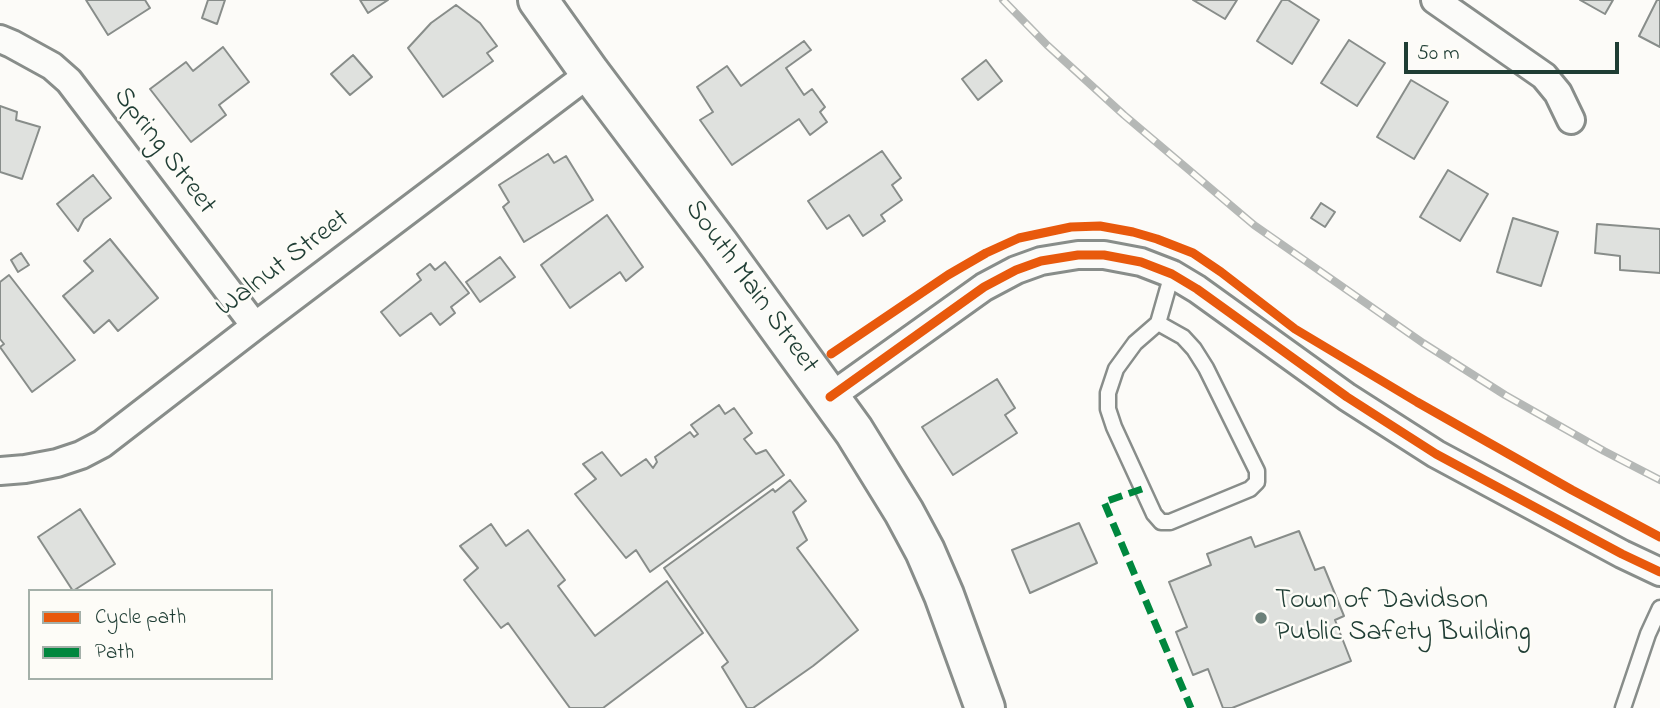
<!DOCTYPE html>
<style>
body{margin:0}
#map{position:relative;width:1660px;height:708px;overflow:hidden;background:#fcfbf8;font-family:"Indie Flower",sans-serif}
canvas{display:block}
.legend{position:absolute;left:28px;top:589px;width:245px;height:91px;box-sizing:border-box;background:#fdfcf7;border:2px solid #a4b0a9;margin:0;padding:9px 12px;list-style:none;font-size:21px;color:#1f3d34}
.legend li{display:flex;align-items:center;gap:14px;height:35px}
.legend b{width:35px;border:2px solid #a4b0a9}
.scale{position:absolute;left:1404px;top:42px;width:215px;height:32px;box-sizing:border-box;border:4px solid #1f3d34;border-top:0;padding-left:9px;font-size:21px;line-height:24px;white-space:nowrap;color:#1f3d34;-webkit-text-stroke:5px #fdfcf7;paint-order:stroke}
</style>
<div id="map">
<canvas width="1660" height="708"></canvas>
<ul class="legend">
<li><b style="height:9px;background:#e8590c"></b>Cycle path</li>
<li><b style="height:9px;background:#00873e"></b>Path</li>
</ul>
<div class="scale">50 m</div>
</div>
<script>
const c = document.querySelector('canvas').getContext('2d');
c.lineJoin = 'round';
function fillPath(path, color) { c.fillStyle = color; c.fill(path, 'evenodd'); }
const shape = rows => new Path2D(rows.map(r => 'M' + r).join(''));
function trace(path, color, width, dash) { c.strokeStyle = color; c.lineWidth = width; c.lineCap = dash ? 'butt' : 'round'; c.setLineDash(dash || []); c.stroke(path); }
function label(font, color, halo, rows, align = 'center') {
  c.font = font + ' "Indie Flower",sans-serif'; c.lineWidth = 5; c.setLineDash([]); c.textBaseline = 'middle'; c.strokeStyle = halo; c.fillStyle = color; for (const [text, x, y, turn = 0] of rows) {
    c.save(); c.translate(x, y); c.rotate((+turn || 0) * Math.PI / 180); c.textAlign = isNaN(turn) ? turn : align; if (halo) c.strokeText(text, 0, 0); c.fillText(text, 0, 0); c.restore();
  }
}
const building = shape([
 [86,0,145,0,150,8,108,35,86,0],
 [208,0,225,0,217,24,202,18,208,0],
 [360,0,388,0,368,13,360,0],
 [1193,0,1237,0,1225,19,1193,0],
 [1282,0,1288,0,1319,20,1292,64,1257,41,1282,0],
 [1580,0,1613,0,1605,14,1580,0],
 [1657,0,1660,0,1660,47,1639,36,1657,0],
 [456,5,480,23,497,46,487,53,493,61,443,97,408,48,431,23,456,5],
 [1349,40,1385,63,1357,106,1321,83,1349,40],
 [804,41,811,50,786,68,804,95,812,89,825,107,820,112,827,122,810,135,799,119,732,165,700,120,713,112,697,87,727,66,741,86,804,41],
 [223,47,249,82,219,105,226,115,191,142,150,89,186,62,193,71,223,47],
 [353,55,372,77,350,95,331,74,353,55],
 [986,60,1002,81,978,100,962,79,986,60],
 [1411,80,1448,102,1414,159,1377,137,1411,80],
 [0,106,17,112,16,120,40,127,22,179,0,172,0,106],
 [882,151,901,178,892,185,902,200,881,215,885,221,863,236,849,215,827,229,808,201,882,151],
 [548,154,554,163,566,156,593,200,524,242,503,207,509,202,499,185,548,154],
 [1448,170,1488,194,1460,241,1420,217,1448,170],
 [93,175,111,198,84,219,78,231,57,204,93,175],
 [1321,203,1335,212,1325,227,1311,218,1321,203],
 [607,215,643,267,626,281,620,272,570,308,541,265,607,215],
 [1513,218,1558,232,1541,286,1497,272,1513,218],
 [1597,224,1660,229,1660,273,1620,270,1620,256,1595,253,1597,224],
 [110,239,158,298,118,331,109,320,94,333,63,296,93,271,84,261,110,239],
 [21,253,29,265,18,272,11,260,21,253],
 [500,257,515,277,480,302,466,282,500,257],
 [445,262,469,293,451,307,455,313,440,325,431,313,400,336,381,312,421,280,417,274,430,264,435,270,445,262],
 [9,275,75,360,32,392,0,347,4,344,0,339,0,282,9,275],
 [997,379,1015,408,1005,415,1017,433,953,475,922,427,997,379],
 [719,405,725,414,734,408,752,433,744,439,756,454,766,450,784,475,650,572,636,550,626,558,575,494,596,479,583,464,602,452,621,476,646,459,653,468,657,462,655,457,690,432,694,437,698,434,691,425,719,405],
 [790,480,806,501,793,512,807,540,797,548,858,630,813,666,753,708,747,708,722,667,728,662,664,568,773,489,775,492,790,480],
 [80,509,115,564,73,591,38,537,80,509],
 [1079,523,1097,563,1030,593,1012,550,1079,523],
 [491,524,506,546,528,530,565,580,558,586,595,636,667,581,703,633,603,708,570,708,508,623,501,628,464,580,478,568,460,546,491,524],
 [1299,531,1315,570,1324,567,1344,616,1335,620,1351,661,1232,708,1223,708,1208,669,1193,675,1176,632,1187,627,1169,582,1211,565,1207,554,1251,537,1255,547,1299,531]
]);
fillPath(building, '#dfe1de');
trace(building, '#888d8a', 2);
const lane = shape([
 [1158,323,1183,337,1194,349,1206,368,1257,471,1257,482,1250,489,1170,522,1161,522,1154,514,1114,427,1108,409,1108,393,1116,369,1135,343,1158,323,1172,274],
 [1623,708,1648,634,1660,608]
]);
const street = shape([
 [1435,0,1544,76,1558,93,1571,120],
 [0,39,12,44,52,66,69,81,255,326],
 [830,397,984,287,1016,270,1041,261,1078,255,1104,255,1141,262,1172,274,1197,289,1347,397,1436,454,1622,554,1660,572],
 [0,471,25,469,57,463,81,455,102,444,255,326,590,73]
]);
const primary = shape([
 [538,0,590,73,720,246,854,431,904,512,925,551,944,595,985,708]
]);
trace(lane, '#888d8a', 19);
trace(street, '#888d8a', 32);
trace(primary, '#888d8a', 44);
trace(lane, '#fbfbf9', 14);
trace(street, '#fbfbf9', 26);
trace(primary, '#fbfbf9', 38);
const rail = shape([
 [1003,0,1047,45,1124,115,1254,225,1423,343,1505,395,1604,451,1660,480]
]);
trace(rail, '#b5b8b6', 8);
trace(rail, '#fdfcf7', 5, [16]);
trace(shape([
 [1142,489,1104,502,1191,708]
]), '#00873e', 7, [14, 7]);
trace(shape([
 [831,354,948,275,986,253,1019,238,1071,227,1100,226,1133,232,1157,239,1193,253,1221,272,1295,329,1417,402,1572,490,1660,537],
 [830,397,984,287,1016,270,1041,261,1078,255,1104,255,1141,262,1172,274,1197,289,1347,397,1436,454,1622,554,1660,572]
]), '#e8590c', 9);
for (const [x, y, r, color] of [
 [1261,618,7,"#6c8079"]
]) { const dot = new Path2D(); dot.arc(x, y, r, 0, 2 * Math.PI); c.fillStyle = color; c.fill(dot); trace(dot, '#fdfcf7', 2.5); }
label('28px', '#1f3d34', '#fdfcf7', [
 ["Spring Street",163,152,53],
 ["Walnut Street",284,265,-37],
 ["South Main Street",750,288,54]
]);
label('28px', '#1f3d34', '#fdfcf7', [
 ["Town of Davidson",1275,602],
 ["Public Safety Building",1275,634]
], 'left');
</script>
